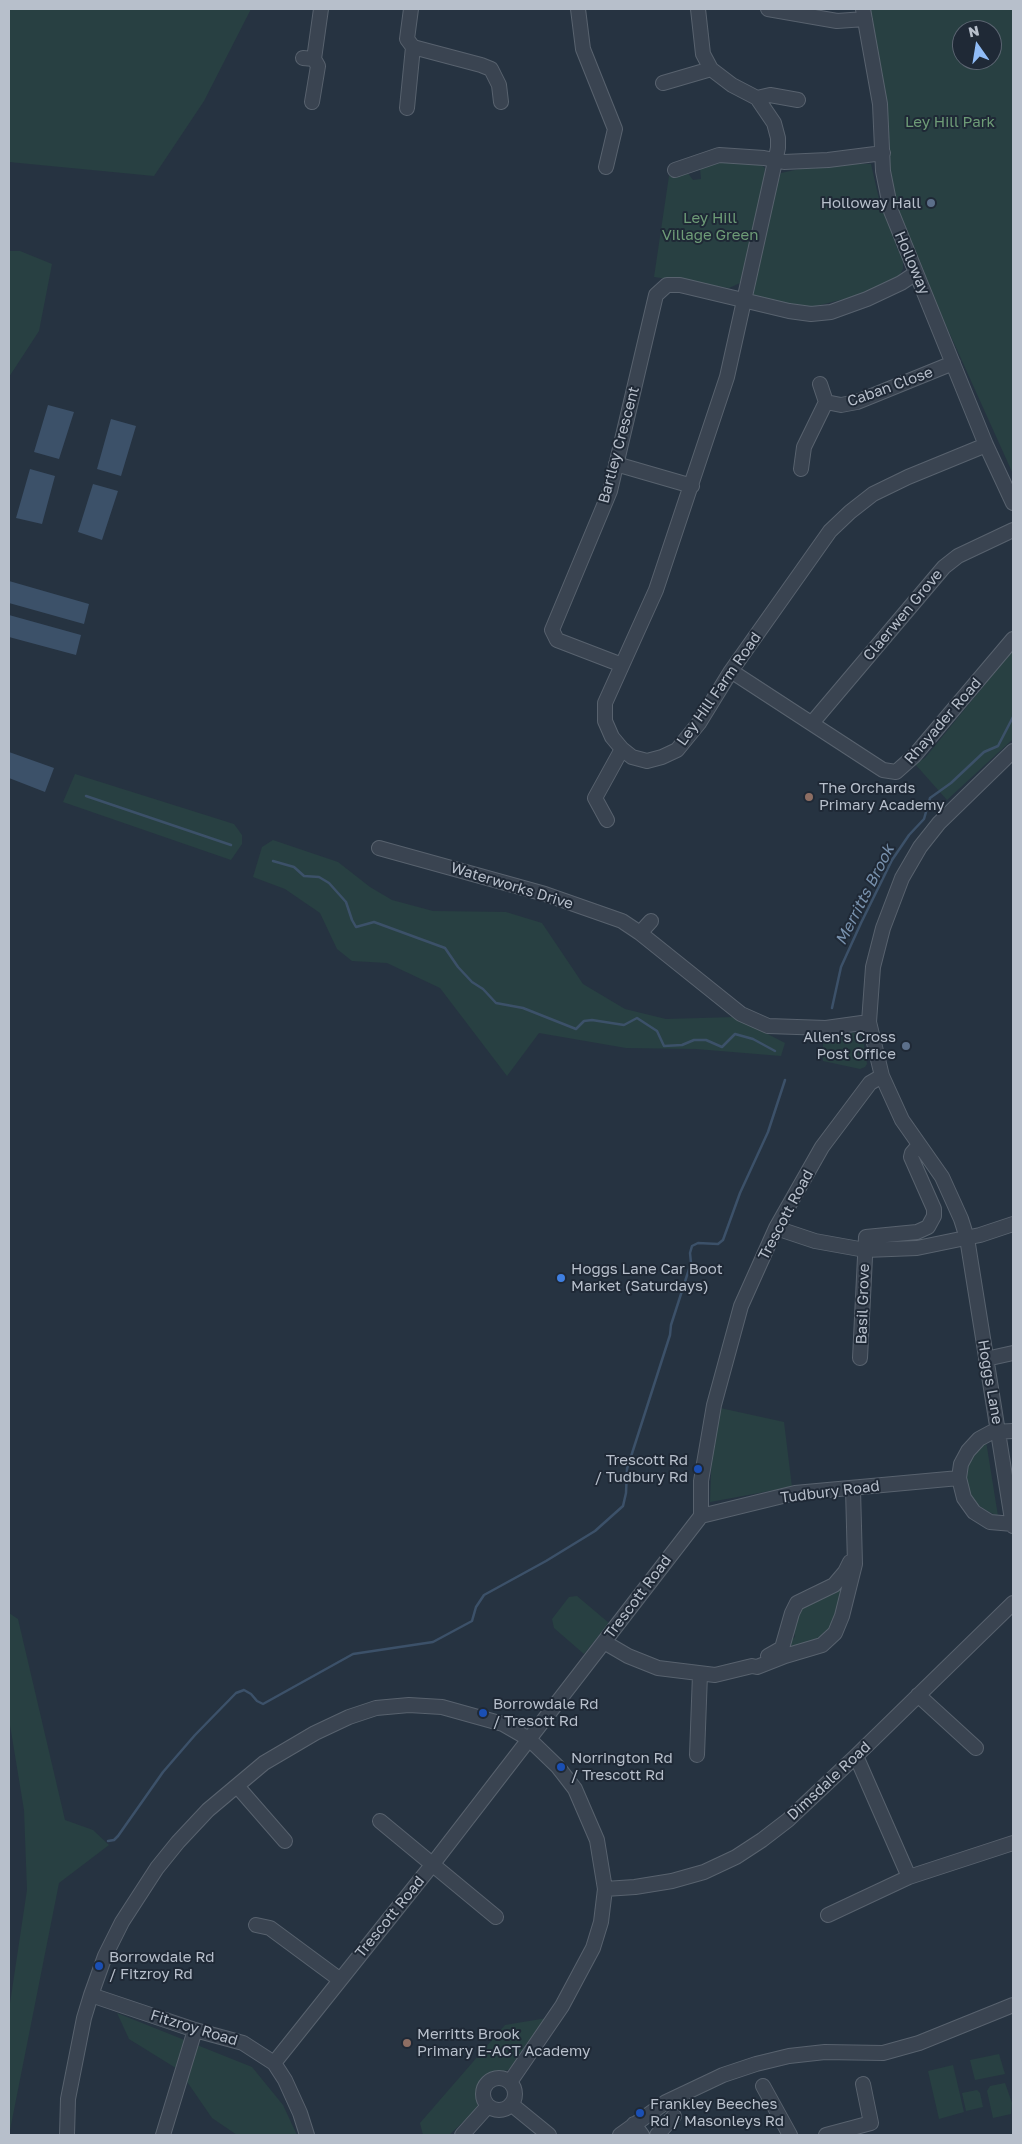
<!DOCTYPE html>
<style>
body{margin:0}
#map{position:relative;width:1022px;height:2144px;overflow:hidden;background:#263341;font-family:"Golos Text",sans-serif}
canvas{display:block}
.frame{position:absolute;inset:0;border:10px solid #b7bfcb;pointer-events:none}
.north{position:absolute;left:952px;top:20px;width:50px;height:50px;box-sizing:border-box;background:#1f2936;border:1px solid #5c6572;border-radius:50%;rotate:347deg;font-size:14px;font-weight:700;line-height:20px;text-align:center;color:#b7bfcb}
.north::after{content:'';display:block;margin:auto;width:18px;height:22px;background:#90bcf7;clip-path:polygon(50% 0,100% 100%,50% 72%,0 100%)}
</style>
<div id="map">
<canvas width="1022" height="2144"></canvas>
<div class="frame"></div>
<div class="north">N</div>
</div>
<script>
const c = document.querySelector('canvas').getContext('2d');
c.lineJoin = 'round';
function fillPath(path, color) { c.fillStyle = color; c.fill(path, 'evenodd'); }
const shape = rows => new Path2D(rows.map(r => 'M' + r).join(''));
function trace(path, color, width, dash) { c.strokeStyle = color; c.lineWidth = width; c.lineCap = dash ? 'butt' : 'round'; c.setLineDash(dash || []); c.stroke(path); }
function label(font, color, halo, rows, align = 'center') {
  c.font = font + ' "Golos Text",sans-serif'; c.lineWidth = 4; c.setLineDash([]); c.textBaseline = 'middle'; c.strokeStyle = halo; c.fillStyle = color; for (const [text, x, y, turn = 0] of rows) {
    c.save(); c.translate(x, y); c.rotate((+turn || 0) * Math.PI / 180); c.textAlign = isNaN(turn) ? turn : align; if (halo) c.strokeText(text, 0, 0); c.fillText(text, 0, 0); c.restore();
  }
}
fillPath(shape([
 [10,9,251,9,204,101,154,176,9,162],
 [870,9,1013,9,1013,474,921,270,896,208,888,165],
 [962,30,992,30,992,60,962,60],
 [727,162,759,163,765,168,760,229,781,173,827,163,871,164,882,212,893,215,896,246,903,259,903,269,893,287,812,307,795,306,753,295,758,234,740,283,729,288,654,277,669,176,687,172,693,180,701,179,700,168,707,164],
 [9,251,20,251,52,264,39,331,9,377],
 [1013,650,1013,739,947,800,915,764,925,758],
 [75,774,234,824,242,835,242,844,231,860,63,802],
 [273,840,338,862,370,887,392,900,433,911,506,912,542,923,583,984,625,1009,666,1019,735,1017,785,1043,781,1056,696,1049,626,1048,539,1033,507,1076,440,988,387,963,352,961,337,949,320,913,285,889,253,877,262,847],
 [823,1032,859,1033,863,1039,867,1064,865,1067,860,1069,823,1061],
 [720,1408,784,1422,792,1487,710,1502,712,1446],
 [986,1441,998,1516,987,1511,977,1504,970,1494,966,1482,966,1470,970,1459],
 [841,1586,834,1632,819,1643,787,1651,789,1641,795,1637,793,1625,797,1610],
 [577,1596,609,1623,584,1654,554,1628,552,1619,569,1597],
 [9,1613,18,1619,65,1820,93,1830,109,1845,59,1883,9,2135,9,2010,27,1890,24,1810,9,1719],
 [117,2013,252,2067,283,2105,297,2135,237,2135,212,2118,179,2070,129,2039],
 [547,2018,512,2069,496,2073,482,2082,477,2109,449,2135,423,2135,420,2123,505,2025],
 [999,2054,1005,2074,975,2080,970,2060],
 [953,2065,964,2112,939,2119,928,2071],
 [1005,2083,1012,2103,1011,2114,993,2118,987,2091,990,2086],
 [977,2090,980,2093,983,2107,966,2111,962,2093]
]), '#284042');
fillPath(shape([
 [48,405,74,412,59,459,34,452],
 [111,419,136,426,121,476,97,469],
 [30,469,55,476,42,524,16,518],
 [93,484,118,491,102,540,78,532],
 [9,581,89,604,84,624,9,603],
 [9,615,81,635,76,655,9,637],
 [9,752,54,768,45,792,9,778]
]), '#3c5169');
trace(shape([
 [86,796,231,845],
 [273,861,294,867,304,876,319,877,329,883,346,902,352,920,356,927,374,922,445,948,458,967,472,982,483,989,496,1003,523,1008,576,1029,584,1021,592,1020,624,1025,637,1018,657,1031,664,1046,682,1045,694,1040,706,1040,722,1047,735,1034,753,1039,775,1051],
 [832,1008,841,967,861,923,892,860,909,835,924,819,930,798,951,783,984,752,998,746,1013,717],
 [108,1841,114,1840,118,1836,163,1772,195,1735,236,1693,244,1690,251,1694,257,1701,263,1704,353,1654,433,1642,472,1621,476,1607,484,1595,546,1561,595,1531,623,1506,626,1493,627,1469,670,1335,671,1325,691,1263,690,1253,692,1246,698,1243,718,1244,723,1240,740,1193,768,1132,785,1080]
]), '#3c5169', 2.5);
const minor = shape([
 [578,9,583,49,615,129,606,167],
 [698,9,703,54,711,69,732,85,757,98,774,123,778,138,778,148,727,377,656,590,605,703,605,721,612,737,622,749,632,757,647,761,662,757,677,750,699,723,731,671,830,531,850,512,873,494,908,477,986,445],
 [768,9,837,21,865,19],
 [863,9,880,104,883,171,891,211,986,445,1013,503],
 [413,47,481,65,491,69,499,85,501,102],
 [303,58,314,59,321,9],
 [663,83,711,69],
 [757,98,770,95,798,100],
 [312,102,318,66,314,59],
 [407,108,413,47,407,39,411,9],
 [675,170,719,155,764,158,784,162,828,160,883,153],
 [820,384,826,402],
 [616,464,692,486],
 [801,469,804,447,826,402,841,405,857,402,953,363],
 [622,665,557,640,552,630,610,491,656,295,667,285,680,285,789,311,811,314,831,312,867,299,901,283,916,273],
 [731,671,883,770,896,772,914,756,1013,639],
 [812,723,944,567,958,556,1013,530],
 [1013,751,939,823,920,847,902,878,883,928,873,967,869,1022,882,1076,902,1120,942,1177,961,1219,967,1238,1013,1526],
 [607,820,595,798,622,749],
 [379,848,545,894,622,921,640,933,741,1014,768,1026,826,1028,869,1022],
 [640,933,651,921],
 [776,1228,815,1241,865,1250,917,1248,980,1235,1013,1224],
 [860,1358,866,1237,917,1232,928,1227,934,1216,934,1209,911,1157,912,1153,919,1145],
 [986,1359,1013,1353],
 [1013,1431,992,1432,979,1439,968,1451,961,1464,959,1478,964,1498,974,1512,990,1522,1013,1524],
 [701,1516,795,1493,959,1478],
 [604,1642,628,1656,658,1668,715,1675,752,1666,757,1667,785,1656,822,1645,835,1633,842,1616,855,1564,853,1489],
 [768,1656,782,1648,792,1613,797,1603,834,1585,845,1572,850,1562],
 [918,1695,976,1748],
 [697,1755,700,1674],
 [856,1756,909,1877,1013,1843],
 [237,1786,285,1841],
 [380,1821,496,1917],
 [605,1889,635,1887,672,1881,704,1872,736,1857,762,1840,788,1820,856,1756,1013,1603],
 [828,1915,909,1877],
 [256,1925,270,1928,339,1979],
 [91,1995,195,2030,243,2043,274,2063,285,2080,300,2113,307,2135],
 [274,2063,432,1865,701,1516,701,1481,714,1405,741,1306,776,1228,822,1147,870,1083,882,1076],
 '483 2094a16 16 0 1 1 32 0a16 16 0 1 1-32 0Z',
 [763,2086,790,2135],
 [511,2104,549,2135],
 [634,2124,642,2135],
 [67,2135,68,2099,84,2018,91,1995,105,1956,122,1922,157,1868,178,1842,208,1810,264,1763,315,1733,349,1717,376,1708,409,1705,442,1707,503,1724,529,1739,558,1767,575,1789,597,1840,605,1889,601,1922,593,1948,562,2006,510,2082],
 [163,2135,195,2030],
 [462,2135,488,2106],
 [620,2135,666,2102,723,2075,756,2064,789,2056,825,2052,883,2053,919,2043,1013,2005],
 [657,2135,674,2116],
 [826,2135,871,2123,863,2084]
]);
trace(minor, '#58626e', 16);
trace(minor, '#3a4451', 14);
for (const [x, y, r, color] of [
 [931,203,5,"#5c6f8a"],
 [809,797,5,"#8d6e63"],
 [906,1046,5,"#5c6f8a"],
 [561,1278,5,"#3f7fe0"],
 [698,1469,5,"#1a4fb4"],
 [483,1713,5,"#1a4fb4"],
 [561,1767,5,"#1a4fb4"],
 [99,1966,5,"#1a4fb4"],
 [407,2043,5,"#8d6e63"],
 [640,2113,5,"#1a4fb4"]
]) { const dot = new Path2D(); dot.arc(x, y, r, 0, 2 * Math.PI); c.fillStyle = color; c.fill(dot); trace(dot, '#1f2936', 2); }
label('15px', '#6e9c77', '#1f2936', [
 ["Ley Hill Park",950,122],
 ["Ley Hill",710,218],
 ["Village Green",710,235]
]);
label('15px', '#b7bfcb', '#1f2936', [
 ["Holloway Hall",921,203,"right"],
 ["The Orchards",819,788],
 ["Primary Academy",819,805],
 ["Allen's Cross",896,1037,"right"],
 ["Post Office",896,1054,"right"],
 ["Hoggs Lane Car Boot",571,1269],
 ["Market (Saturdays)",571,1286],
 ["Trescott Rd",688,1460,"right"],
 ["/ Tudbury Rd",688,1477,"right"],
 ["Borrowdale Rd",493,1704],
 ["/ Tresott Rd",493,1721],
 ["Norrington Rd",571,1758],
 ["/ Trescott Rd",571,1775],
 ["Borrowdale Rd",109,1957],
 ["/ Fitzroy Rd",109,1974],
 ["Merritts Brook",417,2034],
 ["Primary E-ACT Academy",417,2051],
 ["Frankley Beeches",650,2104],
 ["Rd / Masonleys Rd",650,2121]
], 'left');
label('15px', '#b7bfcb', '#1f2936', [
 ["Holloway",912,263,67],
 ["Caban Close",890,387,-20],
 ["Bartley Crescent",619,445,-75],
 ["Claerwen Grove",903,615,-50],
 ["Ley Hill Farm Road",719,689,-55],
 ["Rhayader Road",943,721,-49],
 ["Waterworks Drive",512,886,17],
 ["Trescott Road",786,1215,-62],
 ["Basil Grove",863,1304,-88],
 ["Hoggs Lane",990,1382,80],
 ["Tudbury Road",830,1492,-7],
 ["Trescott Road",638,1597,-53],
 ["Dimsdale Road",829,1781,-43],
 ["Trescott Road",390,1917,-51],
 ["Fitzroy Road",194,2028,17]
]);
label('italic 16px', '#7891ad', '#1f2936', [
 ["Merritts Brook",865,895,-63]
]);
</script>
